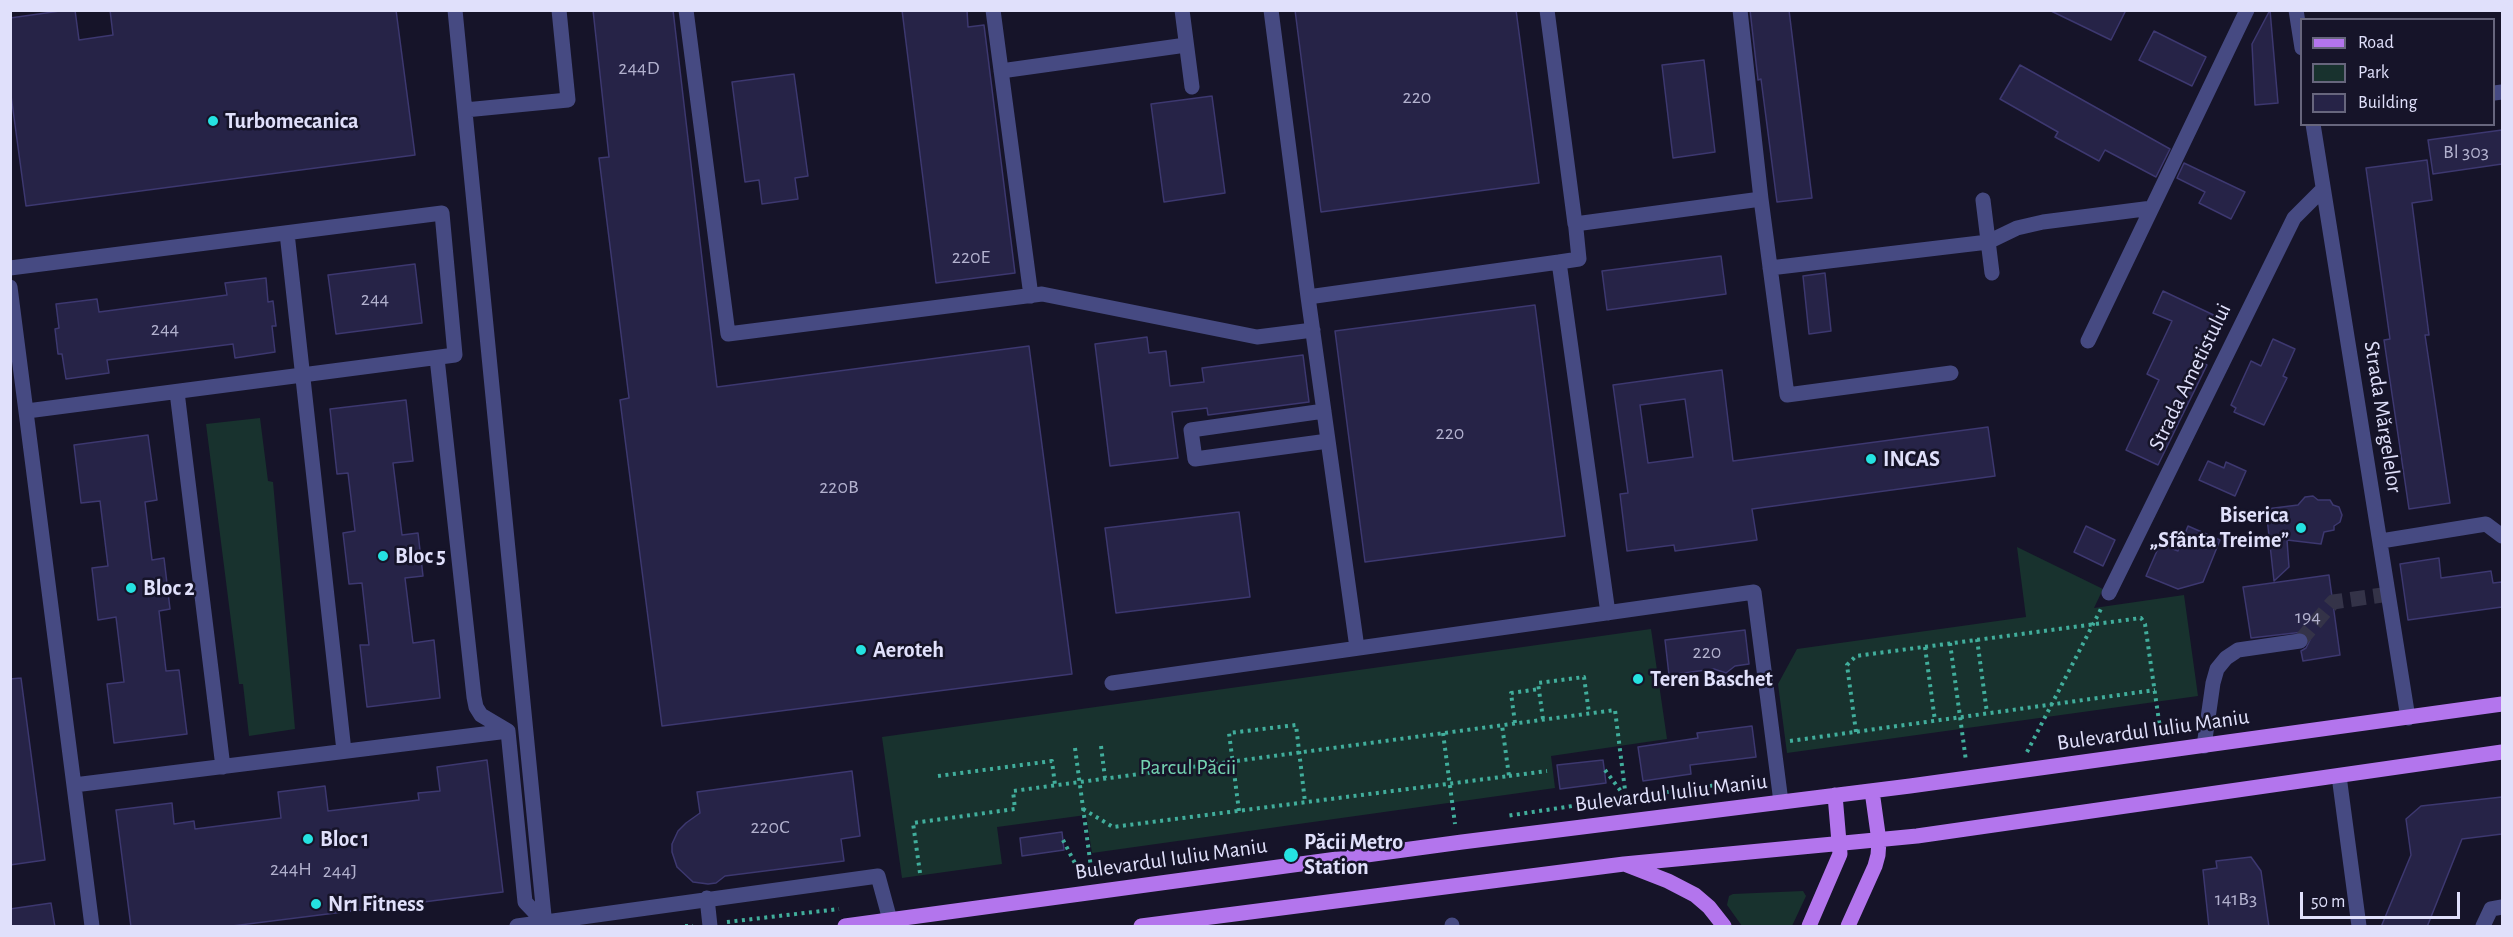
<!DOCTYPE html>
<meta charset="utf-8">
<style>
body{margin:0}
#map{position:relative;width:2513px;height:937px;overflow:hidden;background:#161429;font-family:"Alegreya Sans",sans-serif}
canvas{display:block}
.frame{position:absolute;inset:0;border:12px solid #e0e0fb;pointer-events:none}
.legend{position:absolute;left:2300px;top:18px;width:195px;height:108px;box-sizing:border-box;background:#161429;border:2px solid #67667d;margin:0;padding:8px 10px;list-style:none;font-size:18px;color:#e0e0fb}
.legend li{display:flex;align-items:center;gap:12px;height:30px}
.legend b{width:30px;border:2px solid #67667d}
.scale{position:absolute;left:2300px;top:892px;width:160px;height:27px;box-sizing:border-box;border:3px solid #e0e0fb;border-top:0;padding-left:8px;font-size:18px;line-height:21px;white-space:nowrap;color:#e0e0fb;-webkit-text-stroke:4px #161429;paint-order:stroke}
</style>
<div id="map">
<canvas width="2513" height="937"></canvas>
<div class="frame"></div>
<ul class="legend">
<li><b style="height:8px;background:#b375ed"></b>Road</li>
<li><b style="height:16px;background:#18322e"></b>Park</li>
<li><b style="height:16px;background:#262347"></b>Building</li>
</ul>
<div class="scale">50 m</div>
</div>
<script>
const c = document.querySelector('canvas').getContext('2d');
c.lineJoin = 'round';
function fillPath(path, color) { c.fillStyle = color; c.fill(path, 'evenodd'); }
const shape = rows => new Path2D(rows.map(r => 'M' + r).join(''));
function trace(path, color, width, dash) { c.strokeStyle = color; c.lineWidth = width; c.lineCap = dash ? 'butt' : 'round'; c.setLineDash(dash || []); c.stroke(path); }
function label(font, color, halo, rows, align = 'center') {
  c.font = font + ' "Alegreya Sans",sans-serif'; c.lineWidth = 5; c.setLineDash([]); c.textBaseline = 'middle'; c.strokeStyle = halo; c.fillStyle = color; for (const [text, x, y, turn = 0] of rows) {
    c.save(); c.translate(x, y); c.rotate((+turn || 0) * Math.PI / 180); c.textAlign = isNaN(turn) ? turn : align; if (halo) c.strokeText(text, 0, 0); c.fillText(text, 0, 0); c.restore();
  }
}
fillPath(shape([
 [260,418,268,481,273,482,295,729,249,736,243,684,239,684,206,424],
 [2017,547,2103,589,2094,608,2184,595,2198,696,1787,753,1778,684,1797,649,2026,617],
 [1651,629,1667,739,1551,756,1555,788,1092,853,1086,815,997,827,1002,864,902,878,882,737],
 [1803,891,1806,896,1792,926,1742,926,1727,905,1729,896,1733,894]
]), '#18322e');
const building = shape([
 [67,10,75,10,79,40,113,35,110,10,396,10,415,155,26,206,10,88,10,18,67,10],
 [593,10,673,10,717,387,1029,346,1072,674,662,726,620,400,629,398,599,158,609,157,593,10],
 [902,10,967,10,968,27,984,25,1015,273,936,283,902,10],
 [1295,10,1516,10,1539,183,1321,212,1295,10],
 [1750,10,1789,10,1812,198,1777,202,1761,79,1758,80,1750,10],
 [2049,10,2126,10,2111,40,2049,10],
 [2270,10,2278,103,2255,105,2252,44,2270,10],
 [2154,31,2206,57,2192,86,2139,60,2154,31],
 [1704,60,1715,152,1673,158,1662,65,1704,60],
 [2020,65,2170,149,2156,177,2105,150,2099,161,2055,137,2058,132,2000,99,2020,65],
 [794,74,808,176,795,178,798,199,762,204,759,180,745,182,732,82,794,74],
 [1212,96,1225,193,1164,202,1151,104,1212,96],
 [2502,130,2502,164,2433,174,2428,140,2502,130],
 [2427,160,2432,200,2412,203,2429,335,2425,335,2450,503,2409,509,2384,340,2390,339,2366,168,2427,160],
 [2184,163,2245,192,2231,219,2199,203,2205,192,2177,178,2184,163],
 [1721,256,1726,294,1607,310,1602,271,1721,256],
 [415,264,422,323,336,334,328,275,415,264],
 [1825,273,1831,331,1809,334,1803,276,1825,273],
 [266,278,268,302,273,301,276,326,272,326,275,352,235,358,233,344,107,360,109,373,66,379,62,354,58,354,55,329,59,328,56,304,97,299,99,312,227,295,225,283,266,278],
 [2163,291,2222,319,2201,362,2207,365,2158,465,2126,450,2159,380,2147,374,2172,321,2153,313,2163,291],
 [1535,305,1565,536,1365,562,1335,331,1535,305],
 [1147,337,1149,353,1166,351,1170,386,1204,382,1202,368,1303,355,1309,402,1208,415,1207,408,1172,412,1178,458,1110,466,1095,344,1147,337],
 [2273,339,2295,349,2283,376,2287,378,2264,425,2234,412,2236,408,2231,405,2251,361,2261,366,2273,339],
 [1722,370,1733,461,1988,427,1995,476,1752,509,1757,540,1675,551,1674,545,1627,551,1620,494,1628,493,1613,385,1722,370],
 [1685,399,1693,457,1648,463,1640,405,1685,399],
 [406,400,413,461,393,463,402,535,418,533,423,576,405,578,413,643,434,640,440,698,367,707,360,645,369,645,362,583,349,584,343,533,355,531,348,473,337,474,330,409,406,400],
 [148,435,157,500,145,502,152,560,164,558,170,609,159,611,166,671,179,670,187,734,114,743,107,684,124,682,116,617,98,620,92,568,108,566,100,501,81,503,74,445,148,435],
 [2208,461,2224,468,2226,462,2246,471,2235,496,2199,480,2208,461],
 [2313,496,2318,500,2330,500,2333,505,2339,507,2342,515,2340,522,2334,526,2334,530,2324,532,2321,544,2287,540,2289,567,2274,581,2266,509,2298,505,2305,497,2313,496],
 [1239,512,1250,597,1116,613,1105,528,1239,512],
 [2086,526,2115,540,2103,566,2074,552,2086,526],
 [2188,526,2220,540,2203,582,2178,589,2146,576,2160,544,2178,551,2188,526],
 [2439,558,2441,578,2491,571,2493,583,2502,582,2502,607,2408,620,2400,564,2439,558],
 [2329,575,2340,655,2303,661,2301,651,2306,648,2310,640,2303,632,2251,638,2243,587,2329,575],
 [1745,630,1749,664,1735,666,1726,673,1714,669,1669,675,1665,640,1745,630],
 [21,678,45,860,10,865,10,679,21,678],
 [1752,726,1756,757,1690,765,1691,774,1643,781,1638,747,1698,738,1697,733,1752,726],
 [487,760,503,892,224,927,131,927,116,810,172,803,174,824,194,821,195,829,281,818,278,792,325,786,328,811,419,800,418,793,440,791,437,767,487,760],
 [1603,760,1606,783,1560,789,1557,765,1603,760],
 [852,771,860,836,841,839,844,861,725,876,716,883,708,884,693,882,677,867,672,852,672,844,678,831,686,823,700,813,697,792,852,771],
 [2502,797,2502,834,2462,839,2427,927,2381,927,2411,855,2406,819,2421,806,2502,797],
 [1062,832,1064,850,1022,856,1020,838,1062,832],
 [2251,857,2261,871,2269,927,2209,927,2203,870,2217,868,2216,861,2251,857],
 [51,903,55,927,10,927,10,909,51,903]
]);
fillPath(building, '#262347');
trace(building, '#3d3870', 1.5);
trace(shape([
 [2300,641,2333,602,2389,594]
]), '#343348', 15, [15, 8]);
trace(shape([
 [1977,639,1987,713],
 [1950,643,1966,761],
 [1925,647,1935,721],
 [1543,719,1538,683,1584,677,1589,713],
 [1515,723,1511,693,1539,689],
 [1856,732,1847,665,1856,656,2141,618,2145,624,2161,735],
 [1443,733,1455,824],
 [1790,741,2155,690],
 [1101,746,1105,778],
 [1075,748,1092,875],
 [2027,752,2102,607],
 [1605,770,1626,798,1737,782,1738,790],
 [938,776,1052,761,1055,785],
 [1509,776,1547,771],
 [1083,809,1113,827,1509,776,1502,725],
 [1239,811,1229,733,1296,725,1305,802],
 [1063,840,1082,877],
 [920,873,913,823,1015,809,1013,791,1615,710,1626,798,1506,816],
 [727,922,839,909],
 [685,926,693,926]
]), '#41ae9c', 4, [3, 4.5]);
trace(shape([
 [455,10,545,926],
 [686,10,728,334,1042,294,1257,337,1313,330],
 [993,10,1031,296],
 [1182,10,1192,87],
 [1271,10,1308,297],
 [1547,10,1575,224,1761,199,1787,395,1951,373],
 [1740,10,1761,199],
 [2296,10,2302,48],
 [1001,71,1186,45],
 [2494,93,2502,92],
 [465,110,568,100,559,10],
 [2313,124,2408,718],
 [1983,200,1992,273],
 [287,233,344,751],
 [1559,262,1579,259,1575,219],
 [10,268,442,213,455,355,27,411],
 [1770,268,1988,242,2017,228,2043,222,2152,208],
 [10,287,92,926],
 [2088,341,2247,10],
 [437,358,474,697,476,707,481,715,508,731],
 [177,392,223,767],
 [1324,411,1191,430,1195,459,1328,441],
 [2381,541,2486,524,2502,536],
 [2109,593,2294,218,2323,189],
 [1357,648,1308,297,1559,262,1608,613],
 [1112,683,1754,592,1781,802],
 [508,731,525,902,545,923],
 [2204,746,2213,683,2217,669,2226,658,2238,650,2300,641],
 [2339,776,2359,926],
 [74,785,508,731],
 [707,898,710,926],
 [1452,925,1452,926],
 [517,926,878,876,890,920],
 [2483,926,2491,909,2502,907]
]), '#464a82', 15);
trace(shape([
 [1627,865,1668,881,1695,895,1709,907,1724,926],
 [845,926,1462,842,1910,786,2502,704],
 [1141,926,1624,864,1917,836,2502,752],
 [1809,926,1840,854,1835,795],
 [1848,926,1875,866,1878,855,1879,841,1872,791]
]), '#b375ed', 15);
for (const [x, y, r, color] of [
 [213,121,6,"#25e2e1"],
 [1871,459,6,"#25e2e1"],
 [2301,528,6,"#25e2e1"],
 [383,556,6,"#25e2e1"],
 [131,588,6,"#25e2e1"],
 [861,650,6,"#25e2e1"],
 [1638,679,6,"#25e2e1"],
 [308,839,6,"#25e2e1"],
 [1291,855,8,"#25e2e1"],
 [316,904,6,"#25e2e1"]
]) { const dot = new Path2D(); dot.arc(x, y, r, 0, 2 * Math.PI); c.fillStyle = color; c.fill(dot); trace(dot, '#161429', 2); }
label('20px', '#b2b1ce', null, [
 ["244D",639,68],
 ["220",1417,97],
 ["Bl 303",2466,152],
 ["220E",971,257],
 ["244",375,299],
 ["244",165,329],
 ["220",1450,433],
 ["220B",839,487],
 ["194",2308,617],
 ["220",1707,652],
 ["220C",770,827],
 ["244H",291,869],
 ["244J",340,871],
 ["141B3",2236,899]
]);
label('bold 22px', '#e0e0fb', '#161429', [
 ["Turbomecanica",225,121],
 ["INCAS",1883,459],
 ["Biserica",2289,515,"right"],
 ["„Sfânta Treime”",2289,540,"right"],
 ["Bloc 5",395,556],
 ["Bloc 2",143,588],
 ["Aeroteh",873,650],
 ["Teren Baschet",1650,679],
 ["Bloc 1",320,839],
 ["Păcii Metro",1304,842],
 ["Station",1304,867],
 ["Nr1 Fitness",328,904]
], 'left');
label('22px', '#e0e0fb', '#161429', [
 ["Strada Ametistului",2190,377,-64],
 ["Strada Mărgelelor",2383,417,81],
 ["Bulevardul Iuliu Maniu",2153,730,-8],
 ["Bulevardul Iuliu Maniu",1671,793,-7],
 ["Bulevardul Iuliu Maniu",1171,859,-8]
]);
label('22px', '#74d3b1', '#161429', [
 ["Parcul Păcii",1188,767]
]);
</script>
